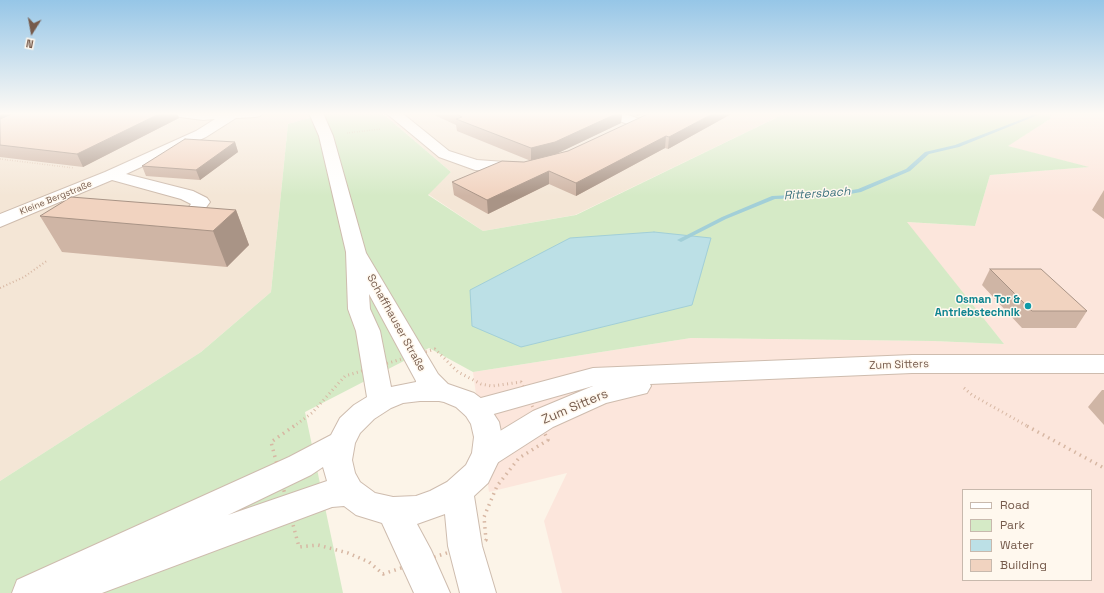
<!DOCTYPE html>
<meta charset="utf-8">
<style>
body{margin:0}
#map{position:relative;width:1104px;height:593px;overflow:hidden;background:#fcf4e8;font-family:"Space Grotesk",sans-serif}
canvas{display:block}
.legend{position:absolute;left:962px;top:489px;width:130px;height:92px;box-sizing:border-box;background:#fff8ee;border:1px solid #c8b9ad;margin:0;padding:5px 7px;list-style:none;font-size:12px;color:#765b4c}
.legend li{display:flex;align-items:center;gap:8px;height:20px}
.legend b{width:20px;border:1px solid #c8b9ad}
.north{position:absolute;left:12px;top:12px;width:40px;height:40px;-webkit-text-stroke:3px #fff8ee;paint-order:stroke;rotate:191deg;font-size:11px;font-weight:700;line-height:16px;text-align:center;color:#765b4c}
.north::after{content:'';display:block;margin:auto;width:14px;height:18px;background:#765b4c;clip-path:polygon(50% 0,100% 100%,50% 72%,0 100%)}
</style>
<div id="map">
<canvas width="1104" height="593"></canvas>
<ul class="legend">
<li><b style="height:5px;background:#fff"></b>Road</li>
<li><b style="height:11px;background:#d5eac6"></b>Park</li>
<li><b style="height:11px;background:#bce0e6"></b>Water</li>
<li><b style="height:11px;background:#f1d3c0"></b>Building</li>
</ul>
<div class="north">N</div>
</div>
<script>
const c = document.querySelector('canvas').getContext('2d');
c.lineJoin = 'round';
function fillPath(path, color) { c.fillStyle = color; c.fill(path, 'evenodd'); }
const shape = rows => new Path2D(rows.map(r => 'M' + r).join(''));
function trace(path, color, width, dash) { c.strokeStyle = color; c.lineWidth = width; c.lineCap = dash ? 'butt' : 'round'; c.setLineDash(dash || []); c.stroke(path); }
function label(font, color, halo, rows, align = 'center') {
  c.font = font + ' "Space Grotesk",sans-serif'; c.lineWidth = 3; c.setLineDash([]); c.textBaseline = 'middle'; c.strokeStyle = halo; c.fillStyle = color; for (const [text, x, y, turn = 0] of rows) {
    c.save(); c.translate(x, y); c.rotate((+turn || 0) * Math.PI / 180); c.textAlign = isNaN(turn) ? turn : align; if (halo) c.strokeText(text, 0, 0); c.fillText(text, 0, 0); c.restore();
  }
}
fillPath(shape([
 [0,113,327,113,288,124,271,292,201,352,0,481],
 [382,113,786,113,575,215,483,231,428,194,451,172]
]), '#f4e6d6');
fillPath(shape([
 [1051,113,1104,113,1104,593,562,593,544,521,567,473,489,492,473,372,691,338,933,341,1004,344,906,222,975,226,990,175,1087,167,1007,146,1050,119],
 [963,490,1091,490,1091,580,963,580]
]), '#fce6dc');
fillPath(shape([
 [327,113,382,113,451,172,428,195,483,231,576,215,786,113,1051,113,1050,119,1008,146,1089,167,990,175,975,226,907,222,1004,344,933,341,691,338,473,372,429,348,305,412,343,593,0,593,0,481,201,352,271,292,288,124]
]), '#d5eac6');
const water = shape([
 [654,232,711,238,692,305,521,347,472,326,470,290,570,238,654,232]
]);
fillPath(water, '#bce0e6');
trace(water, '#a2cfd8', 1);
fillPath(shape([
 [1032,113,1037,113,1038,115,959,147,929,154,910,171,861,192,834,197,775,199,726,219,683,241,681,242,677,240,722,217,772,196,834,193,858,189,906,169,925,152,955,145,1033,115,1032,113]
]), '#a2cfd8');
const minor = shape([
 [173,113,262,113,260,116,255,117,236,118,206,137,126,174,193,191,207,198,210,202,197,220,191,221,185,220,182,216,191,204,181,199,112,180,0,227,0,214,105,172,196,131,215,119,203,120,180,117,175,116,173,113],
 [386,113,402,113,449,151,477,160,519,163,525,165,527,168,525,171,519,173,475,170,439,157,386,113],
 [602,113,623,113,642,120,644,123,642,126,637,127,604,116,602,113],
 [912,355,1104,355,1104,373,912,373,650,384,651,386,647,393,606,403,553,427,497,463,487,466,477,463,472,454,477,445,533,411,593,386,476,419,466,416,462,409,466,402,593,368,912,355]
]);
const tertiary = shape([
 [309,113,323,113,333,136,366,253,438,374,448,384,474,393,486,402,499,422,502,437,502,454,488,483,474,496,482,546,496,593,460,593,448,546,445,514,417,524,431,550,450,593,414,593,382,523,356,515,344,506,332,507,102,593,12,593,17,580,289,457,331,435,340,418,354,405,367,397,356,331,348,309,346,252,319,136,309,113],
 [369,294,416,381,416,382,391,387,380,331,370,309,369,294],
 [420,401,439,401,444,402,456,407,466,416,471,424,474,437,472,453,466,465,447,482,430,491,416,496,393,497,375,493,360,482,355,473,352,460,355,443,360,433,374,419,391,408,403,403,420,401],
 [323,467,327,481,228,515,311,475,323,467]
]);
trace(minor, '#cebcae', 2);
trace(tertiary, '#cebcae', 2);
trace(shape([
 [347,133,381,129],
 [0,159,74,168]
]), '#d7b7a3', 1.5, [0.5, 2]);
trace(shape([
 [0,288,24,277,48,260]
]), '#d7b7a3', 2, [1, 2.5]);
trace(shape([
 [964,388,972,395,1029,427],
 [293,427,312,413,345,376,435,349,458,372,481,384,492,386,521,382,542,427]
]), '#d7b7a3', 3, [1, 3.5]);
trace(shape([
 [294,426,271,442,299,547,318,545,348,553,369,562,383,574,486,540,484,517,497,486,519,458,548,440,541,426],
 [1027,426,1104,468]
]), '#d7b7a3', 3.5, [1.5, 4.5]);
fillPath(minor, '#fff');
fillPath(tertiary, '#fff');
fillPath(shape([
 [0,113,177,113,179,118,83,167,0,157],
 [430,113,622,113,621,123,556,154,733,113,668,149,665,148,576,196,549,184,488,214,454,195,452,182,531,161,457,131,456,125],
 [628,113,643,113,637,116],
 [235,142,238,152,200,180,146,176,142,166],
 [1104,190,1104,219,1092,210],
 [236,210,249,245,227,267,62,252,40,216],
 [990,269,1087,311,1076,328,1022,328,982,285],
 [1102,390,1104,390,1104,425,1088,407]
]), '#cfb5a5');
fillPath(shape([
 [0,113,17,113,0,121],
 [161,113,177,113,179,118,83,167,77,154],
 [618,113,622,113,621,123,554,155,531,161,531,148],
 [637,113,643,113,637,116],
 [714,113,733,113,668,149,669,137],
 [666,136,665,148,576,196,576,183],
 [235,142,238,152,200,180,196,170],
 [549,171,549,184,488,214,487,200],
 [236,210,249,245,227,267,213,231]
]), '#a99486');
const building = shape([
 [14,113,161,113,77,154,0,145,0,119,14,113],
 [455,113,618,113,555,142,531,148,456,119,462,117,455,113],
 [650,113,714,113,669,137,666,136,576,183,549,171,487,200,452,182,502,161,524,162,568,151,650,113],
 [185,139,235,142,196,170,142,166,185,139],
 [71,197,236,210,213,231,40,216,71,197],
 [990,269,1041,269,1087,311,1032,311,990,269]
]);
fillPath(building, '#f1d3c0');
trace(building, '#a99486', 1);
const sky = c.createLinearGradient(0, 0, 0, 196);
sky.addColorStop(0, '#96c6e7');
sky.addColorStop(0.58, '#fefaf5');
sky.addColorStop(1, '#fefaf500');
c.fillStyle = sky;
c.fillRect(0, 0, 1104, 196);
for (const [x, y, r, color] of [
 [1028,306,4,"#0f9aa8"]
]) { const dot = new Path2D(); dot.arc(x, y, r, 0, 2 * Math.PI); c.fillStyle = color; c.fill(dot); trace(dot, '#fff8ee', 1.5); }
label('9px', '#765b4c', '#fff8ee', [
 ["Kleine Bergstraße",56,198,-22]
]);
label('bold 11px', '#0d838f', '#fff8ee', [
 ["Osman Tor &",1020,300],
 ["Antriebstechnik",1020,313]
], 'right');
label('11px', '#765b4c', '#fff8ee', [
 ["Schaffhauser Straße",396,323,61],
 ["Zum Sitters",899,365,-2]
]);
label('italic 12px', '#437782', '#fff8ee', [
 ["Rittersbach",817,194,-4]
]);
label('13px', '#765b4c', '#fff8ee', [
 ["Zum Sitters",575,407,-23]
]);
</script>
